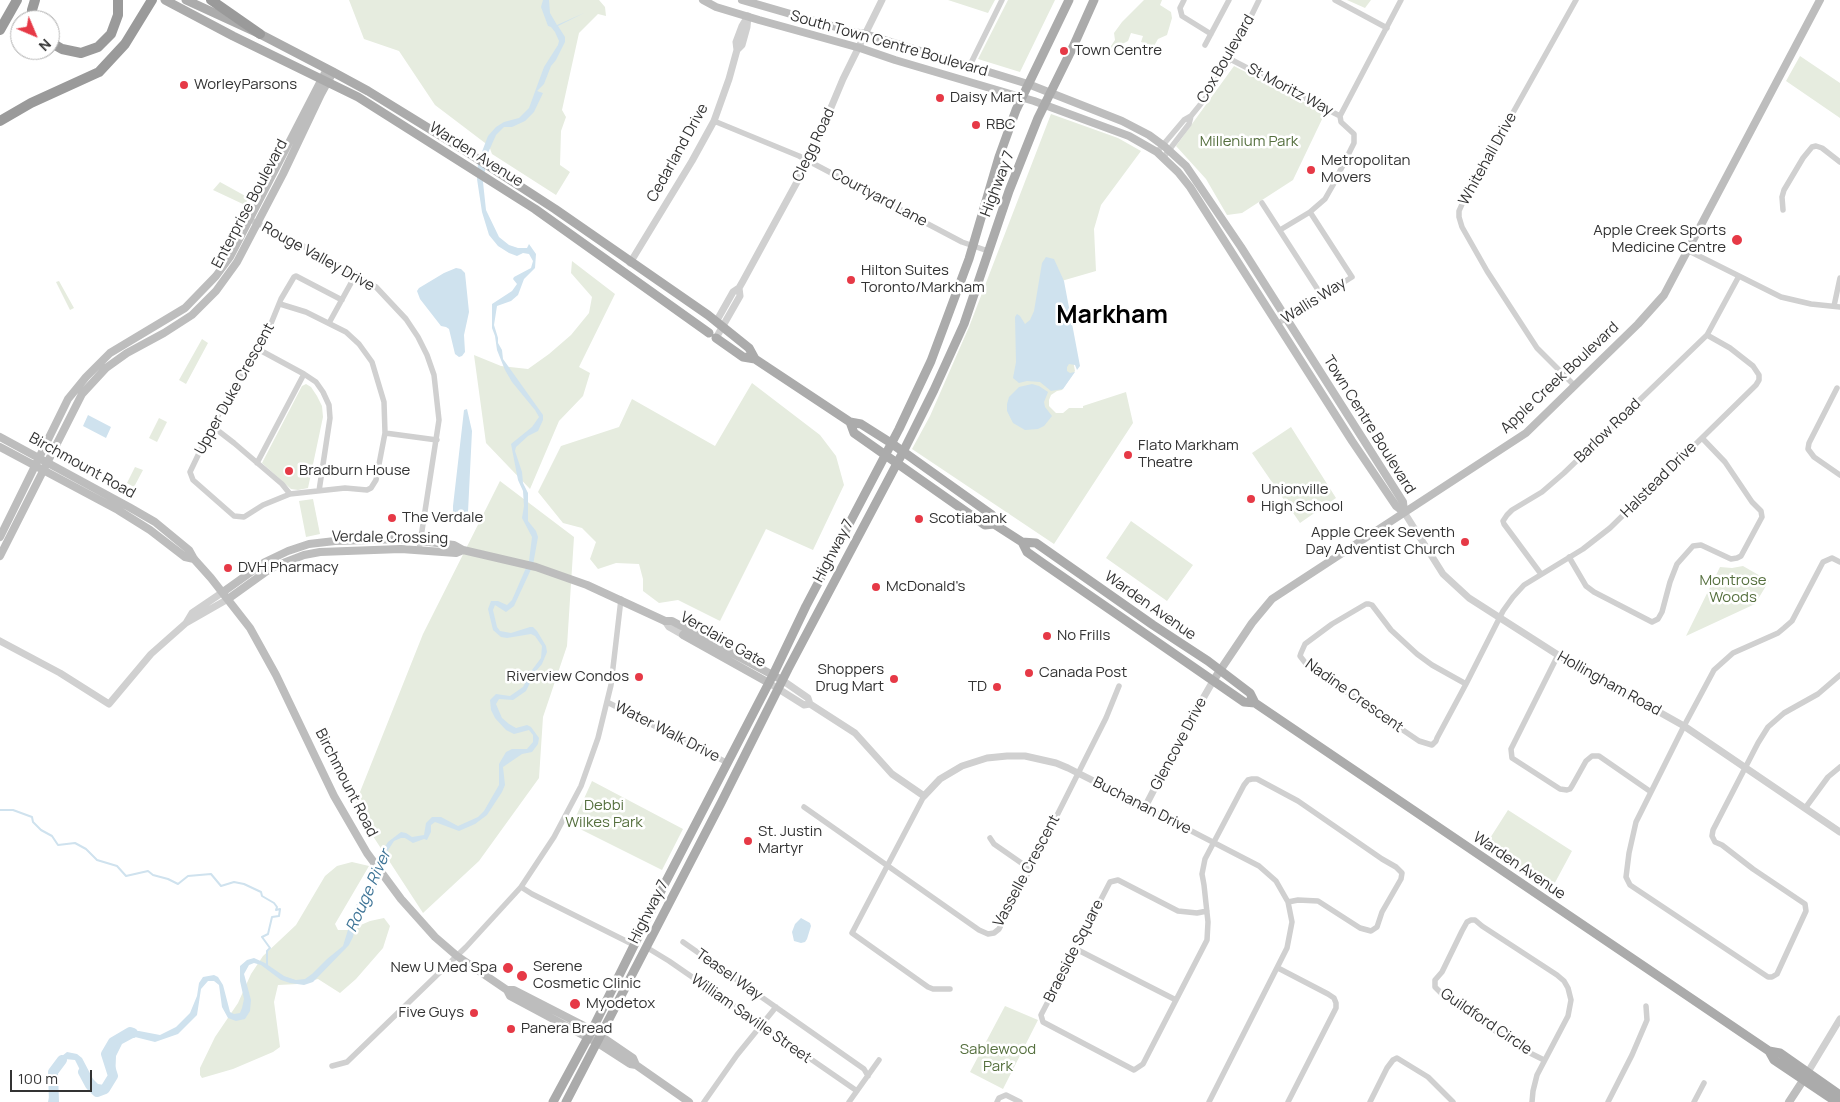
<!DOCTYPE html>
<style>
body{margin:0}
#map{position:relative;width:1840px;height:1102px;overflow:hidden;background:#fff;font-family:Manrope,sans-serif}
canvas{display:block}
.north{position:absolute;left:10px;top:10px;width:50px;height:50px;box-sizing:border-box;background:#fff;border:1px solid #adadad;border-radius:50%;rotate:135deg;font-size:14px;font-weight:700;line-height:20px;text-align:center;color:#333}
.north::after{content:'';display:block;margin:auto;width:18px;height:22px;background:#e63946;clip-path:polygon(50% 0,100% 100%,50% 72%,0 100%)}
.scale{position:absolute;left:10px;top:1070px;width:82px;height:22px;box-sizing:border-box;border:2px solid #333;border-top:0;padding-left:6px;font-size:15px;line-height:18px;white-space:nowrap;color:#333;-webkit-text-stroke:4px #fff;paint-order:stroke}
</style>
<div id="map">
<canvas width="1840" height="1102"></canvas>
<div class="north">N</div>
<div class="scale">100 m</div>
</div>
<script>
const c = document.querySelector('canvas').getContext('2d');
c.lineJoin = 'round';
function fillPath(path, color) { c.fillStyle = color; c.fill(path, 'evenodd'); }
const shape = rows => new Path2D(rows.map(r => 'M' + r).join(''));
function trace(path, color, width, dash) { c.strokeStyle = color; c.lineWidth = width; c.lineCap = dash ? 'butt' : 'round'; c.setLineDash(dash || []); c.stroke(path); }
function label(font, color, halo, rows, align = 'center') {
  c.font = font + ' Manrope,sans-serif'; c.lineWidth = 5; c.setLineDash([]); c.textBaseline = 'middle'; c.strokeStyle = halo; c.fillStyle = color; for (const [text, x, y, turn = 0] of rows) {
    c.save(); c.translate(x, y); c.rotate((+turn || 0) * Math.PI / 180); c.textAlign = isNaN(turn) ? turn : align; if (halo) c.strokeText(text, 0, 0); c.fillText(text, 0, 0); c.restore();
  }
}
fillPath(shape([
 [349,0,599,0,605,7,606,16,598,14,579,33,562,110,566,117,561,131,560,165,570,172,556,195,492,154,489,146,435,105,399,51,364,39],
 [948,0,995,0,988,13],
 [1008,0,1055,0,1020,72,978,59],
 [1144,0,1162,0,1160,5,1171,12,1172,18,1167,35,1158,39,1154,46,1141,42,1143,36,1131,33,1128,41,1107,52,1115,40,1114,33,1122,22],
 [1347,0,1371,0,1365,8],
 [1800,56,1840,83,1840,118,1786,81],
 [1234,66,1325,113,1293,180,1242,213,1227,215,1206,179,1176,146],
 [1051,114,1118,138,1141,151,1101,205,1094,229,1096,271,1058,282,1075,371,1062,390,1057,391,1051,395,1049,400,1049,406,1056,413,1063,413,1069,408,1083,408,1083,406,1126,392,1133,423,1054,544,912,449,930,416,969,327],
 [220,182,249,198,245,205,213,190],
 [572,261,615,294,579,367,590,373,583,396,559,421,530,489,486,443,474,355,501,366,528,369,549,354,571,335,589,313,592,297,571,273],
 [59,281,74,308,70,310,56,282],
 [202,339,208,343,186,384,179,380],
 [752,383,820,435,836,456,844,485,813,550,766,529,720,621,678,600,659,603,643,591,643,579,639,564,616,563,598,569,590,559,596,542,582,528,563,523,538,492,561,446,619,427,632,399,715,446],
 [306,384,311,387,317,396,322,406,323,417,308,488,298,490,291,489,262,463,302,386],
 [159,418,167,422,157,442,149,438],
 [1291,427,1336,498,1300,523,1252,453],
 [135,467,143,470,134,487,127,483],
 [500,481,574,537,567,646,543,717,539,778,479,861,423,913,354,807,423,634],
 [313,499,320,534,306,537,299,501],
 [1131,521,1193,565,1167,601,1106,558],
 [1743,566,1769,581,1755,604,1686,636,1720,567,1732,568],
 [592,781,683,829,662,870,572,825],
 [1508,810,1572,851,1551,890,1485,846],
 [352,862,369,866,335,924,338,930,349,930,370,921,384,918,390,926,383,948,356,979,340,993,318,979,298,984,278,985,274,1002,280,1047,273,1052,233,1069,202,1078,200,1075,200,1068,215,1037,238,1003,251,974,263,956,296,925,325,876,337,866],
 [1005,1006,1038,1020,1003,1089,970,1072]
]), '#e6ecdf');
fillPath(shape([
 [543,0,549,0,550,13,557,25,584,13,558,26,565,37,565,42,556,60,551,66,544,84,537,91,543,93,534,112,525,121,512,127,504,127,496,135,488,153,483,182,486,210,499,237,509,245,518,248,527,248,529,244,536,254,535,268,524,279,518,295,511,301,497,306,494,325,498,338,498,343,502,350,503,359,543,415,543,420,538,431,528,436,516,447,515,451,522,472,523,483,528,493,528,521,536,531,538,537,533,565,514,606,506,612,495,605,493,610,497,627,500,631,511,633,530,627,533,627,537,631,546,646,547,652,542,664,536,671,526,691,513,700,499,699,496,704,502,718,509,724,516,728,527,725,531,727,539,738,538,744,532,752,522,754,503,767,505,785,502,792,487,815,475,824,459,831,435,822,431,825,431,832,427,840,424,839,413,843,405,838,401,838,394,841,381,861,377,886,363,904,356,921,353,937,349,945,313,982,304,985,290,983,281,980,261,965,254,963,249,965,244,974,251,1000,250,1011,245,1019,236,1021,228,1018,222,1007,219,985,214,981,208,981,201,989,197,1015,178,1034,155,1042,135,1037,122,1044,116,1056,115,1081,110,1089,103,1092,94,1089,83,1076,75,1060,65,1059,61,1065,57,1076,58,1092,54,1102,48,1102,57,1060,67,1052,77,1054,82,1058,93,1079,98,1084,104,1085,109,1078,111,1053,118,1039,132,1031,139,1031,160,1035,176,1027,190,1013,197,996,199,983,203,977,214,975,218,977,223,985,230,1012,234,1014,240,1013,242,1008,244,999,240,981,240,966,247,960,254,958,265,963,284,976,296,980,305,979,312,974,327,959,343,946,355,907,370,884,373,876,376,860,388,842,401,832,406,833,412,837,424,835,426,823,432,817,441,817,458,826,478,817,484,811,499,785,499,764,506,752,512,749,527,749,533,742,533,735,529,730,514,734,506,730,495,718,491,710,490,700,496,694,510,696,523,687,532,670,541,658,542,646,535,636,531,634,507,638,501,637,493,630,488,609,491,601,498,601,507,605,512,600,529,561,532,537,522,518,524,506,523,491,518,480,511,444,532,427,539,417,535,410,512,382,505,370,497,350,495,336,492,328,492,304,512,291,517,284,513,279,514,277,531,268,533,261,529,254,523,253,517,256,509,253,498,246,489,235,482,212,477,179,478,162,488,136,496,127,504,122,519,118,529,108,544,67,558,45,559,41,555,32,551,27,548,26,541,7],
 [1046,257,1054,259,1064,281,1080,366,1077,370,1075,365,1069,364,1067,367,1067,371,1070,373,1075,372,1063,389,1051,391,1040,382,1027,381,1019,383,1013,378,1016,362,1015,317,1017,314,1020,316,1025,324,1030,320,1034,311,1042,263],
 [456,268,461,269,465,273,469,312,464,335,465,352,462,356,459,357,455,354,449,329,446,327,441,326,420,299,417,291,419,288,444,273],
 [1032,384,1039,386,1048,392,1044,402,1045,407,1052,416,1044,426,1038,429,1025,430,1013,423,1007,411,1007,404,1009,397,1019,387],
 [467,409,472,431,468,512,465,516,459,518,453,514,453,506,463,419,464,410],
 [88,415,111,427,106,438,83,426],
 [801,918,810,923,811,926,807,939,805,942,801,943,794,941,792,932,795,924]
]), '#cfe2ee');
trace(shape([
 [0,810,13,810,32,817,33,822,41,830,52,836,58,845,75,843,86,849,97,860,117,866,126,876,148,871,153,875,168,879,178,884,188,876,211,874,221,886,234,882,244,884,261,892,262,896,274,903,277,907,276,910,280,909,279,916,272,917,268,934,262,937,270,948,267,951,267,965]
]), '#cfe2ee', 2);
trace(shape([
 [83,1072,90,1085,97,1092,105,1089,113,1076,106,1054,113,1042,130,1032,133,1033],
 [54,1102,53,1072,62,1060]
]), '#cfe2ee', 10);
trace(shape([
 [1184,0,1180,8,1182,16,1211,34],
 [1335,0,1387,28],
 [1205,45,1229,0],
 [1230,59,1340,116],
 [970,65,1002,0],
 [1340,116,1401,0],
 [714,121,799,156,962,242,988,251],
 [1157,152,1184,120,1191,116,1208,95,1230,59,1259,0],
 [1163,158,1189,124,1191,116],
 [1262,203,1322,296],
 [1783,210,1782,197,1784,190,1803,158,1812,147,1816,146,1822,148,1840,162],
 [249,219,313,251,376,287,406,319,418,337,427,355,434,375,439,420,419,550],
 [1280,230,1310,212,1325,199,1333,185,1354,143,1354,134,1341,122,1340,116],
 [1687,250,1781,297,1811,304,1840,307],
 [280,304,306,312,346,332,359,344,372,362,384,402,385,433,376,480,371,488,367,490,345,488,290,494,263,505,244,517,234,516,193,480,190,472,212,426,270,326,281,299,294,277,296,276,342,300],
 [1834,306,1840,278],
 [329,323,356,274],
 [1277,324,1352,277,1310,212],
 [256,348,304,374,316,382,323,392,329,405,330,418,319,491],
 [1574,385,1537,348,1487,271,1462,227,1459,217,1459,211,1463,202,1576,0],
 [1837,388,1809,443,1808,449,1814,457,1840,475],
 [212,426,234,443,282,484,290,494],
 [385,433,437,440],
 [257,463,304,374],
 [1569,557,1586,586,1594,592,1652,622,1658,619,1662,612,1670,582,1677,564,1693,546,1701,545,1731,559,1737,558,1741,556,1762,517,1761,511,1752,502,1725,462,1702,438],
 [1840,562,1832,558,1823,562,1792,621,1784,628,1778,633,1733,653,1714,670,1684,726,1636,822,1629,853,1626,877,1630,885,1768,977,1772,977,1777,974,1806,911,1805,904,1753,869,1722,845,1715,842,1712,836,1713,830,1758,743,1768,727,1784,713,1818,694,1840,675],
 [1541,574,1504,524,1503,521,1507,515,1512,510,1542,492,1564,473,1707,335,1739,276],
 [1558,655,1511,749,1512,758,1560,789,1567,790,1570,789,1572,786,1586,761,1592,756,1599,756,1651,792],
 [1466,684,1432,665,1417,654,1391,630,1372,605,1369,604,1366,604,1332,624,1305,644,1301,653,1300,656,1307,665,1419,741,1432,745,1436,741,1437,738,1466,684,1503,611,1513,597,1524,585,1583,549,1610,528,1756,385,1759,380,1759,375,1753,366,1730,348,1707,335],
 [607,702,728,763],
 [924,796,852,933,928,987,933,989,950,989],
 [804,807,979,930,988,934,994,933,999,929,1030,869,1106,718,1119,686],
 [1145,807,1259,866,1276,881,1288,902,1292,922,1287,948,1209,1102],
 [1806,807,1828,777,1840,767],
 [990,838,994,844,1030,869],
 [521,887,532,894,634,945],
 [1207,911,1197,913,1178,911,1118,880,1110,882,1041,1015,1043,1022,1134,1070,1143,1064,1207,940,1208,922,1204,885,1202,874,1205,859,1244,785,1248,780,1252,779,1257,779,1298,801,1382,859,1396,867,1402,873,1401,879,1382,912,1377,927,1371,931,1360,928,1318,901,1298,900,1288,902],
 [683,942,864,1069,868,1076],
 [646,947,669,961,857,1091],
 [1076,949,1176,1000],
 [1278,968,1328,994,1334,998,1336,1003,1336,1008,1288,1102],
 [332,1066,347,1062,466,947,521,887,554,837,581,786,598,738,611,685,621,599],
 [704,1102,737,1055,776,1007],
 [849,1102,879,1060],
 [997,1102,999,1098,1006,1095,1020,1102],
 [1370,1102,1387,1068,1393,1060,1397,1058,1428,1077,1453,1102],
 [1532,1102,1533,1091,1537,1075,1568,1016,1571,1000,1568,988,1564,981,1557,975,1482,926,1475,920,1471,920,1467,922,1462,931,1442,972,1435,980,1435,987,1442,994,1520,1048,1544,1060],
 [1608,1102,1632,1055,1647,1020,1646,1006],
 [1694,1102,1704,1083]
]), '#d0d0d0', 5.5);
trace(shape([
 [737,50,742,45,747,27,748,16],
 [630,263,692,161,714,121,729,79,737,50,736,42,742,26,748,16],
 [716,322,733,292,739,288,743,281,809,160,843,79,882,0],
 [716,338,740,296,739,288],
 [1404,512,1443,574,1469,598,1558,655,1684,726,1840,832],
 [665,621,669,627,683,635],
 [186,623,228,599],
 [0,641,60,673,109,704,151,654,186,623,192,613,223,592],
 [782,680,808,698,810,704],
 [769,683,804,705,810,704,855,733,892,774,924,796,940,779,962,766,987,758,1007,756,1025,756,1056,763,1068,768,1145,807,1185,730,1213,681],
 [1808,1072,1840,1019]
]), '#d0d0d0', 7);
trace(shape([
 [703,0,716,7,759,20,860,48,895,60,1034,101,1129,136,1157,152,1178,172,1190,187,1352,441,1396,506,1404,512],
 [742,0,853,32,865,34,1028,84,1122,121,1149,135,1164,146,1186,166,1241,247,1403,502,1404,512],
 [0,437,129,507,155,522,189,550,194,559,211,578,250,628,276,675,334,796,367,853,401,899,435,937,457,956,507,990,510,996,596,1042,630,1064,636,1065,689,1102],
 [0,447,118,510,150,530,185,557,194,559],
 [0,537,68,399,86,377,110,353,185,308,216,276,230,257,327,69],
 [0,556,82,394,106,368,127,353,164,333,192,315,216,291,237,262,283,174,321,94,333,72],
 [223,592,265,562,288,551,309,544,335,541,404,539,454,545,463,550,536,567,587,585,665,621,672,621,782,680],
 [228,599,267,571,278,565,304,555,320,552,401,549,456,553,463,550],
 [683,635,769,683],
 [1213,681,1252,623,1272,599,1526,433,1638,324,1664,295,1820,0],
 [507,990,514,990,592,1030,633,1058,636,1065],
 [1789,1102,1806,1076]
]), '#bdbdbd', 8);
trace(shape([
 [165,0,233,36,358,97,535,209,709,333],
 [186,0,260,34,333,72,368,91,464,150,555,209,708,315,749,348,755,359],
 [716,338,743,357,755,359,850,422,861,424,891,443,992,515,994,524],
 [850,422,854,433,985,525,994,524,1022,542,1036,543,1153,625,1208,661,1250,693,1255,703,1769,1051,1774,1060,1835,1101,1840,1101],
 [1022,542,1027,552,1044,564,1244,702,1255,703],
 [1769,1051,1780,1053,1840,1095],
 [553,1102,592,1030,662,889,773,675,806,606,899,429,931,361,969,259,999,157,1016,110,1069,0],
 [566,1102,721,803,788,669,903,452,934,390,964,324,1009,191,1038,118,1073,47,1094,0]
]), '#ababab', 9);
trace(shape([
 [211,0,260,34],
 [33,20,32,10,35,0],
 [0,30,17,0],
 [50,42,62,49,81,53,98,47,111,34,118,15,118,0],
 [0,121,31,103,99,72,125,44,152,0]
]), '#9a9a9a', 10);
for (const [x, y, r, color] of [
 [1064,51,5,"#e63946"],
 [184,85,5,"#e63946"],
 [940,98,5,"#e63946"],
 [976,125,5,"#e63946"],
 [1311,170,5,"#e63946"],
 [1737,240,6,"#e63946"],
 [851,280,5,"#e63946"],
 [1128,455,5,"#e63946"],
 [289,471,5,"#e63946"],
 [1251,499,5,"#e63946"],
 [392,518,5,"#e63946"],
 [919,519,5,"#e63946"],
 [1465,542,5,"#e63946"],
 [228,568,5,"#e63946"],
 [876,587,5,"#e63946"],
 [1047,636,5,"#e63946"],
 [1029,673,5,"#e63946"],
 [639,677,5,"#e63946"],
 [894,679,5,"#e63946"],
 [997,687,5,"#e63946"],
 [748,841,5,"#e63946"],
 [508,968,6,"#e63946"],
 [522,976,6,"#e63946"],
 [575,1004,6,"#e63946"],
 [474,1013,5,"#e63946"],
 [511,1029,5,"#e63946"]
]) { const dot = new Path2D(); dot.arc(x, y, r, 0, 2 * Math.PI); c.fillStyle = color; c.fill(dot); trace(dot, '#fff', 2); }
label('15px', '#333', '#fff', [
 ["South Town Centre Boulevard",889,44,16],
 ["Cox Boulevard",1226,59,-60],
 ["St Moritz Way",1290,90,28],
 ["Clegg Road",814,145,-65],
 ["Cedarland Drive",678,153,-61],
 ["Warden Avenue",476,155,32],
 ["Whitehall Drive",1488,159,-61],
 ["Highway 7",998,184,-69],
 ["Courtyard Lane",879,198,28],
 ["Enterprise Boulevard",250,204,-62],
 ["Rouge Valley Drive",318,257,29],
 ["Wallis Way",1314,301,-32],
 ["Apple Creek Boulevard",1560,378,-43],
 ["Upper Duke Crescent",235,389,-61],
 ["Town Centre Boulevard",1369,425,58],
 ["Barlow Road",1608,431,-44],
 ["Birchmount Road",82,466,29],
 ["Halstead Drive",1659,480,-45],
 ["Verdale Crossing",390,538,1],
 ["Highway 7",834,551,-62],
 ["Warden Avenue",1150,606,35],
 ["Verclaire Gate",723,640,30],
 ["Hollingham Road",1609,684,29],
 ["Nadine Crescent",1354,696,35],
 ["Water Walk Drive",667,732,27],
 ["Glencove Drive",1179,744,-62],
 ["Birchmount Road",346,783,63],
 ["Buchanan Drive",1142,806,27],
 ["Warden Avenue",1519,866,34],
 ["Vasselle Crescent",1027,871,-62],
 ["Highway 7",649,912,-63],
 ["Braeside Square",1074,951,-63],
 ["Teasel Way",729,975,35],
 ["William Saville Street",751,1019,35],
 ["Guildford Circle",1486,1022,34]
]);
label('15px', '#333', '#fff', [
 ["Town Centre",1074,51],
 ["WorleyParsons",194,85],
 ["Daisy Mart",950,98],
 ["RBC",986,125],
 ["Metropolitan",1321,161],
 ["Movers",1321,178],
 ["Apple Creek Sports",1726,231,"right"],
 ["Medicine Centre",1726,248,"right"],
 ["Hilton Suites",861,271],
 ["Toronto/Markham",861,288],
 ["Flato Markham",1138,446],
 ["Theatre",1138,463],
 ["Bradburn House",299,471],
 ["Unionville",1261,490],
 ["High School",1261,507],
 ["The Verdale",402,518],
 ["Scotiabank",929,519],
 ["Apple Creek Seventh",1455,533,"right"],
 ["Day Adventist Church",1455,550,"right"],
 ["DVH Pharmacy",238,568],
 ["McDonald's",886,587],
 ["No Frills",1057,636],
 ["Shoppers",884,670,"right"],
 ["Drug Mart",884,687,"right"],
 ["Canada Post",1039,673],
 ["Riverview Condos",629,677,"right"],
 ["TD",987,687,"right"],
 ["St. Justin",758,832],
 ["Martyr",758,849],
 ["Serene",533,967],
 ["Cosmetic Clinic",533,984],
 ["New U Med Spa",497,968,"right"],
 ["Myodetox",586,1004],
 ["Five Guys",464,1013,"right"],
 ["Panera Bread",521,1029]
], 'left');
label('15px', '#56703f', '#fff', [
 ["Millenium Park",1249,142],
 ["Montrose",1733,581],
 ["Woods",1733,598],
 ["Debbi",604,806],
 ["Wilkes Park",604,823],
 ["Sablewood",998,1050],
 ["Park",998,1067]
]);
label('italic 16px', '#3f7597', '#fff', [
 ["Rouge River",369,891,-66]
]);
label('bold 25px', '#000', '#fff', [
 ["Markham",1112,316]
]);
</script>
